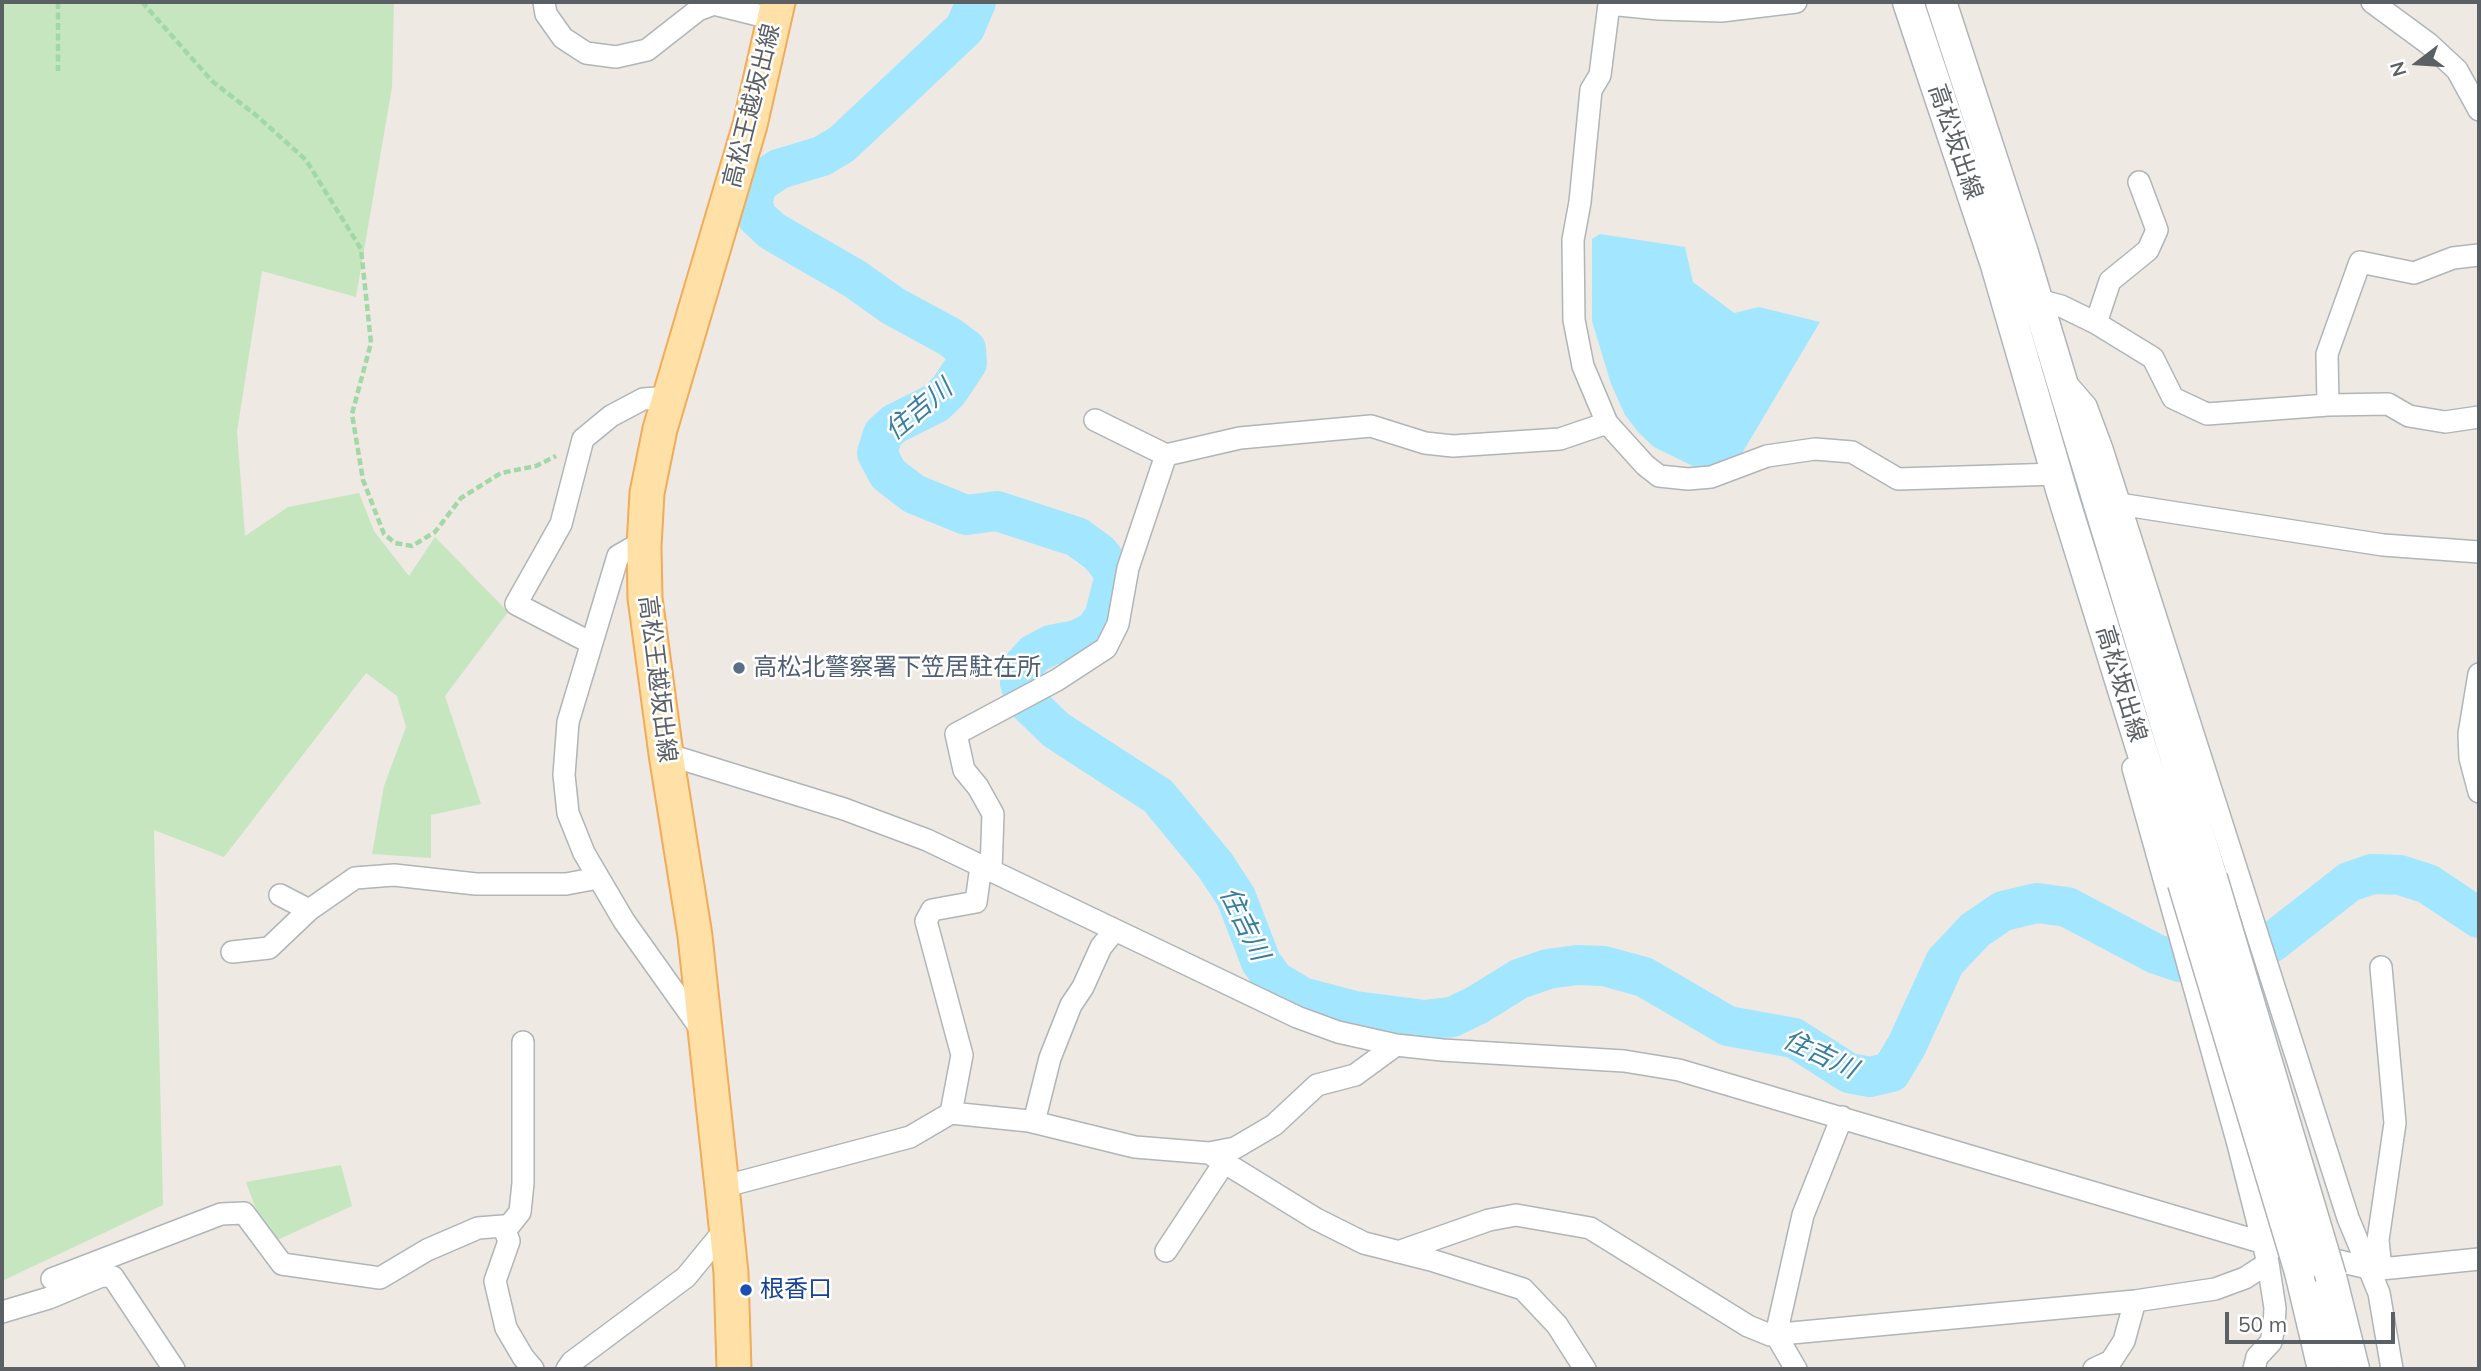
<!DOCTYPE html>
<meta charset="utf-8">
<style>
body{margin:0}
#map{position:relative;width:2481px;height:1371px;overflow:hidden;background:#eee9e3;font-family:Mulish,sans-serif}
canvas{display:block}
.frame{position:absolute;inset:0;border:4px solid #5b6064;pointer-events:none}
.north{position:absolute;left:2383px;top:28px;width:70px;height:70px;-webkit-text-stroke:5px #fff;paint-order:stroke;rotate:253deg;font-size:19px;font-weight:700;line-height:28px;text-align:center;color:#5b6064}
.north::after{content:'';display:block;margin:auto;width:24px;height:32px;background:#5b6064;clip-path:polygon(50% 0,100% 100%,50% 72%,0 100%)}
.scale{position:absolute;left:2225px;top:1312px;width:170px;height:32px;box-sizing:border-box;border:4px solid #5b6064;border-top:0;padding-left:9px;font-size:21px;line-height:24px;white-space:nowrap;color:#5b6064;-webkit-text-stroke:5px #fff;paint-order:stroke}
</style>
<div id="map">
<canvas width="2481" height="1371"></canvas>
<div class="frame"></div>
<div class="north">N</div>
<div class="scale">50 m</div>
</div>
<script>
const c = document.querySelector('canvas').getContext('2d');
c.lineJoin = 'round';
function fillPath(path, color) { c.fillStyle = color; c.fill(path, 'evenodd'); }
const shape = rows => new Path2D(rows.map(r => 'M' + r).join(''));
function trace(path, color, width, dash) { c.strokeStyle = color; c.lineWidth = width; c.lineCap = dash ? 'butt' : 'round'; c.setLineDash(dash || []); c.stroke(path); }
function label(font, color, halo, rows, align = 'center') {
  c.font = font + ' Mulish,"Noto Sans JP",sans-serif'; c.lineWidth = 5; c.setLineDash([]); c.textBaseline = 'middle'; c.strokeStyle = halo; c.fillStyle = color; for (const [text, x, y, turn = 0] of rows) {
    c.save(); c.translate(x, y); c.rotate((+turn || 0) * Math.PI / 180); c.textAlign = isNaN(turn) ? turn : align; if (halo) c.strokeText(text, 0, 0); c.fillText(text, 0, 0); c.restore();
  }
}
fillPath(shape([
 [2,2,394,2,392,87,356,297,262,271,237,432,245,536,288,507,359,493,374,531,409,576,435,537,508,612,445,696,481,804,431,815,431,858,372,854,384,786,406,727,397,696,366,673,224,857,154,830,163,1205,2,1281],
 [341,1165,352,1206,275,1241,259,1217,246,1182]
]), '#c6e6bf');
fillPath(shape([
 [1600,234,1685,247,1693,282,1734,313,1759,307,1820,322,1738,460,1699,469,1654,447,1639,433,1625,415,1611,384,1592,321,1592,239]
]), '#a2e7ff');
trace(shape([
 [976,2,965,28,842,144,822,156,779,169,758,183,752,202,757,217,772,231,855,279,893,306,950,337,966,349,967,363,949,390,936,403,894,424,883,434,877,453,888,474,914,494,966,515,997,511,1077,537,1099,553,1111,568,1114,579,1104,618,1093,632,1077,640,1051,645,1034,654,1023,666,1020,683,1025,700,1056,730,1158,796,1215,865,1236,897,1261,962,1275,981,1302,997,1355,1011,1425,1020,1452,1017,1477,1005,1519,979,1548,969,1577,965,1604,966,1644,977,1728,1026,1794,1038,1849,1073,1870,1077,1891,1072,1907,1045,1945,962,1975,930,2003,911,2037,903,2067,907,2156,954,2180,962,2271,943,2349,882,2372,874,2400,875,2428,884,2479,918]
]), '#a2e7ff', 40);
const street = shape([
 [544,2,546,14,563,38,586,53,616,57,647,50,698,10,714,4,774,19],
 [2372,2,2429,44,2457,70,2479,110],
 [2479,255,2453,258,2414,273,2360,262,2327,354,2328,405,2388,404,2409,416,2445,422,2479,417],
 [2027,297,2061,306,2096,323,2153,358,2173,398,2207,414,2328,405],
 [2096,323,2110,281,2148,250,2157,230,2139,182],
 [2066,383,2086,406,2102,449,2348,1218,2379,1293,2392,1369],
 [1607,423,1583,366,1574,320,1573,240,1580,202,1591,90,1600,75,1609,4,1659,9,1721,11,1796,2],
 [1166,455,1240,438,1371,426,1425,443,1453,446,1560,439,1607,423,1645,465,1659,476,1688,479,1711,477,1767,456,1815,449,1852,452,1898,479,2057,474],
 [2119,504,2383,545,2479,552],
 [644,541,618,556,568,722,564,775,568,813,584,853,624,921,703,1032],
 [591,643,516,604,561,524,583,439,611,416,643,399,670,397],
 [2479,674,2469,734,2470,758,2479,792],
 [666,754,844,809,927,840,1297,1017,1338,1032,1396,1045,1442,1050,1624,1061,1679,1070,2264,1243,2368,1268,2381,1269,2479,1259],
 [2133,768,2238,1144,2268,1263,2275,1308,2274,1326,2271,1342,2257,1357,2254,1369],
 [991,871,993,814,978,787,964,770,956,734,1057,680,1106,648,1118,624,1128,568,1166,455,1095,420],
 [280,895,309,910,355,878,394,875,476,884,566,884,598,878],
 [232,952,269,948,309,910],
 [2381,967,2395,1123,2378,1240,2381,1269],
 [951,1113,962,1055,926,921,932,910,976,902,981,866],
 [1034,1122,1050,1058,1071,1005,1083,987,1101,947,1115,930],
 [1209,1153,1316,1219,1364,1243,1431,1260,1523,1289,1557,1325,1585,1369],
 [722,1187,910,1137,951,1113,1029,1121,1135,1147,1209,1153,1235,1148,1274,1125,1317,1085,1355,1075,1396,1045],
 [505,1231,520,1212,523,1183,523,1042],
 [1166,1251,1224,1163],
 [1398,1252,1489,1220,1516,1215,1590,1228,1748,1326,1770,1335,2135,1301,2215,1289,2245,1278,2268,1263],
 [95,1263,105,1276,113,1277,174,1369],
 [52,1279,221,1214,244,1213,282,1264,380,1278,427,1250,478,1228,503,1226,509,1241,495,1281,506,1328,523,1357,533,1369],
 [2,1312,49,1298,104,1275],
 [567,1369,572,1362,686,1277,727,1227],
 [1796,1369,1776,1335,1803,1215,1842,1117],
 [2094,1369,2111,1361,2124,1341,2135,1301]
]);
const secondary = shape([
 [1908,2,1996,265,2063,496,2183,883],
 [1941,2,2023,253,2212,878],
 [2300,1272,2323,1369],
 [2331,1277,2354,1369]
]);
const primary = shape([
 [734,1369,731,1273,722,1187,695,936,666,754,645,598,644,546,647,493,660,429,750,125,778,2]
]);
trace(street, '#b0b5b8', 24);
trace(secondary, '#afb4b8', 33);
trace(primary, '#f2ab58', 37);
trace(shape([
 [58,2,58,71],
 [142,2,212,81,257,116,306,160,361,249,371,343,352,414,363,480,384,534,395,543,412,546,435,532,461,498,501,473,536,466,556,456]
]), '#a2d8a6', 4.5, [7, 3.5]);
trace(street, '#fff', 21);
trace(secondary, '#fff', 30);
trace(primary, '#ffe1a7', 33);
const secondaryBridge = shape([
 [2212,878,2331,1277],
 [2183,883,2300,1272]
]);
trace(secondaryBridge, '#afb4b8', 33, []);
trace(secondaryBridge, '#fff', 30);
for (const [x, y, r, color] of [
 [739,668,7,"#5c6f8a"],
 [746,1290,7,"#1a4fb4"]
]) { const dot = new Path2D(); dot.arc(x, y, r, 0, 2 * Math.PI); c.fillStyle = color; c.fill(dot); trace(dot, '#fff', 2.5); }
label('24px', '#5b6064', '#fff', [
 ["高松王越坂出線",752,106,-76],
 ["高松坂出線",1955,142,71],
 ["高松王越坂出線",657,679,83],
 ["高松坂出線",2121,684,73]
]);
label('24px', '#4e5e75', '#fff', [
 ["高松北警察署下笠居駐在所",753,668]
], 'left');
label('24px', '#164399', '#fff', [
 ["根香口",760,1290]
], 'left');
label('italic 26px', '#397e9f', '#fff', [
 ["住吉川",919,410,-40],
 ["住吉川",1244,924,64],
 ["住吉川",1820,1055,25]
]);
</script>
